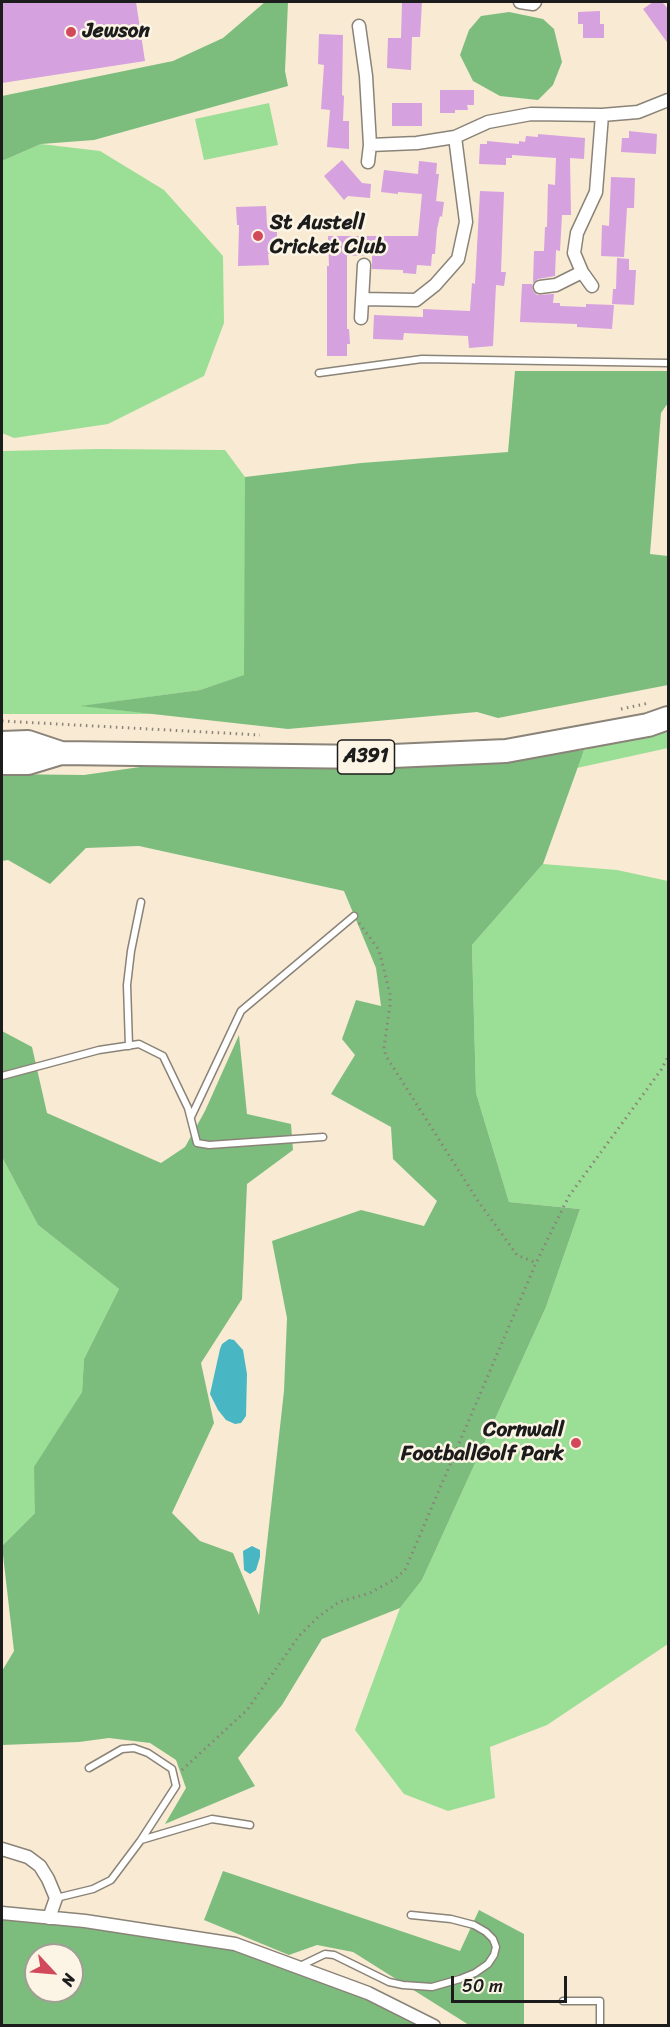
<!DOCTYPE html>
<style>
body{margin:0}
#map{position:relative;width:670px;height:2027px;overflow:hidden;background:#f9ead4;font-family:Sriracha,sans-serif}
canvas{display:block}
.frame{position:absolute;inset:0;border:3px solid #1c1c1c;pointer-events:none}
.north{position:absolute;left:24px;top:1943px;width:60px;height:60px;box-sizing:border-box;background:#fcf5e5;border:2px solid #a29e95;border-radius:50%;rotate:116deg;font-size:16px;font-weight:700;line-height:24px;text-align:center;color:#1c1c1c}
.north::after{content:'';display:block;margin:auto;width:21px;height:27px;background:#d1495b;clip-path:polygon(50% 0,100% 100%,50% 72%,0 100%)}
.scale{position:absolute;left:451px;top:1976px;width:116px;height:27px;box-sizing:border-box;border:3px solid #1c1c1c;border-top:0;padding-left:8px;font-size:18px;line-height:21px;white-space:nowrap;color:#1c1c1c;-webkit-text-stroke:4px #fcf5e5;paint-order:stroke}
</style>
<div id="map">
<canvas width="670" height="2027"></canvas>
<div class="frame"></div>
<div class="north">N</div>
<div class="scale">50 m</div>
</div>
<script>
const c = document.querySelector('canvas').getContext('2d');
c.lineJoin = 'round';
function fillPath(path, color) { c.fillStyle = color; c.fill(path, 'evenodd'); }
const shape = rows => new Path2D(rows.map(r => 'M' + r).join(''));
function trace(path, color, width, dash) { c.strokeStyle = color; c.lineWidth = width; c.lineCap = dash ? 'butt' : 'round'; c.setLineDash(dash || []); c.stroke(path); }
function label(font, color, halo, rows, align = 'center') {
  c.font = font + ' Sriracha,sans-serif'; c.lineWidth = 5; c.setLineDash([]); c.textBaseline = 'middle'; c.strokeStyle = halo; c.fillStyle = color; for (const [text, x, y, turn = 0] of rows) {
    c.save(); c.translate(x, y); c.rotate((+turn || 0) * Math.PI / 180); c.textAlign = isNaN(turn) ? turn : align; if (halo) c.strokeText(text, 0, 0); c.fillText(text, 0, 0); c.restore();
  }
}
fillPath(shape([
 [269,103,278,145,204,160,195,119],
 [41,144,100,151,164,190,223,256,224,323,204,376,108,424,14,438,2,433,2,161],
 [100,449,225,450,245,477,245,675,200,690,83,706,155,714,2,714,2,451],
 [668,728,668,748,577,768,584,750],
 [543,864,617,870,668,881,668,1644,547,1725,490,1747,495,1798,448,1811,404,1794,355,1730,400,1608,422,1580,546,1307,580,1209,509,1202,476,1093,472,945],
 [2,1157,38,1225,119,1289,84,1359,82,1392,35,1467,35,1513,2,1546]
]), '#9bde95');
fillPath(shape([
 [265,2,288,2,285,71,288,86,94,140,41,144,2,161,2,96,173,61,223,38],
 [509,12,543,19,554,29,562,62,553,85,538,100,500,96,473,81,460,55,469,30,481,16],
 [515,371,668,371,668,403,661,413,650,554,668,556,668,685,498,718,477,712,288,729,80,706,200,690,244,675,245,477,361,463,508,452],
 [584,750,543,864,472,945,476,1093,509,1202,580,1209,546,1307,422,1580,400,1608,322,1639,282,1705,238,1758,255,1786,165,1824,186,1788,176,1760,150,1743,109,1738,79,1742,2,1745,2,1671,14,1651,2,1546,35,1513,34,1467,82,1392,84,1359,119,1289,38,1225,2,1157,2,1031,32,1047,47,1113,161,1163,185,1147,205,1111,239,1035,247,1114,291,1124,293,1150,247,1184,242,1299,201,1363,214,1423,172,1513,200,1541,233,1553,259,1615,284,1391,287,1318,272,1241,361,1210,424,1226,437,1201,393,1159,391,1127,331,1094,355,1055,342,1039,356,1000,381,1006,376,968,344,891,139,846,86,848,50,884,8,860,2,861,2,774,84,775,147,766,350,769,459,763],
 [223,1871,460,1951,479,1910,524,1934,524,2025,469,2025,353,1952,317,1945,289,1955,204,1920],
 [2,1913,235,1944,439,2025,2,2025],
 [36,1955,72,1955,72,1991,36,1991]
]), '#7cbd7e');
fillPath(shape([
 [229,1339,234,1340,243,1350,247,1374,246,1416,241,1423,235,1424,226,1420,218,1410,210,1394,220,1349,222,1344],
 [252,1546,260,1550,260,1557,256,1570,250,1574,244,1570,243,1551]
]), '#49b6c4');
fillPath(shape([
 [2,2,136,2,145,61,2,83],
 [402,2,422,2,420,37,412,37,411,70,387,68,388,38,401,38],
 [653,2,662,2,669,10,669,45,643,9],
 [600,11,600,24,604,24,604,38,583,38,583,24,578,24,578,12],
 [319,34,343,35,342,95,344,96,343,121,349,121,349,149,327,147,330,110,321,109,324,65,318,64],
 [440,90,474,90,474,105,467,105,468,110,455,110,455,113,440,113],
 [392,103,422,103,422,126,392,126],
 [629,131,657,134,656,154,621,152,622,138,629,138],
 [538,134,585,138,584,159,570,158,571,215,562,215,560,251,556,250,555,276,538,279,533,283,534,251,544,251,545,227,547,227,548,184,555,185,556,158,512,155,512,158,506,158,506,165,479,164,480,144,487,144,487,141,519,144,519,141,525,142,526,136,538,137],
 [342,160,362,183,371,184,370,198,348,196,344,200,324,176],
 [419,161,437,163,436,174,439,174,436,201,444,202,442,217,440,216,437,229,435,254,432,254,431,266,417,265,416,274,403,273,403,270,372,269,372,255,347,256,347,329,349,329,350,344,347,344,347,356,327,356,327,266,329,266,328,236,418,236,422,194,398,192,398,194,381,192,384,170,418,174],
 [611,177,635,178,634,208,627,208,624,257,601,256,602,225,609,226],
 [480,191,504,192,501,272,506,272,504,286,496,285,493,346,469,348,468,336,404,333,403,340,373,339,374,315,423,317,423,309,470,311,472,283,475,284],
 [266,206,267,225,277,225,277,254,268,254,269,265,238,266,239,225,237,225,236,207],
 [617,258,629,259,629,270,636,270,634,305,612,304,613,289,616,289],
 [522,284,532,284,533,291,537,295,554,294,553,303,560,303,560,306,586,307,586,304,614,305,612,329,577,327,577,324,520,322]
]), '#d5a1de');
const lane = shape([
 [319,373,422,359,668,363],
 [129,1046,127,985,131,951,141,902],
 [2,1076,99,1050,139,1044,163,1056,188,1108,197,1143,209,1145,323,1137],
 [191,1117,241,1011,354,916],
 [141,1840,212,1819,250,1825],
 [56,1898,93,1889,111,1880,141,1840,176,1786,172,1769,148,1753,134,1748,122,1749,89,1768],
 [298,1967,325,1954,334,1955,389,1982,403,1985,432,1987,460,1979,475,1973,488,1964,494,1955,496,1947,493,1939,486,1932,474,1925,451,1919,411,1915],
 [563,2001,600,2001,600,2026]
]);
const street = shape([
 [520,2,533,4,535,2],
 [359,26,366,76,370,145,368,162],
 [370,145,417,143,455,137,488,122,531,114,602,115,638,112,668,100],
 [592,286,582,272,574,253,577,233,596,192,602,115],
 [540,287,556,285,582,272],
 [363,299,416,300,435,285,458,259,466,222,455,137],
 [361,318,364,265],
 [2,1849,28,1857,40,1866,48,1879,56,1898,49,1918],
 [2,1913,85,1921,235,1944,368,1993,434,2026]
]);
const highway = shape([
 [2,743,28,742,61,753],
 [2,763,28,763,61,753,370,757,506,751,648,725,668,718]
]);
trace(lane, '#8a8378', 9);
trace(street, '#8a8378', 15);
trace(highway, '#8a8378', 26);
trace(shape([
 [621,709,649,703],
 [2,721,260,735],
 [359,923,379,950,390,994,390,1005,384,1048,386,1056,478,1201,517,1255,536,1263],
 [182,1770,247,1710,299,1636,318,1617,339,1602,370,1593,395,1579,405,1570,536,1263,554,1226,569,1196,661,1070,668,1057]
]), '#8a8378', 3, [1.5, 4.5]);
trace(lane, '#fff', 6);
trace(street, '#fff', 12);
trace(highway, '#fff', 22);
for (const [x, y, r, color] of [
 [71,32,6,"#d1495b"],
 [258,236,6,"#d1495b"],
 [576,1443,6,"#d1495b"]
]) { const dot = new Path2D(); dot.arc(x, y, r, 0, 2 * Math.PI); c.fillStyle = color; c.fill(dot); trace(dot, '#fcf5e5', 2); }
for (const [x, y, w] of [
 [366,757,57]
]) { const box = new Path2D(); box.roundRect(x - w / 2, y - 17, w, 34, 4.5); c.fillStyle = '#fcf5e5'; c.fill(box); trace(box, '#1c1c1c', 1.5); }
label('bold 20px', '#1c1c1c', null, [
 ["A391",366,757]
]);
label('bold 21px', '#1c1c1c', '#fcf5e5', [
 ["Jewson",83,32],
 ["St Austell",270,224],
 ["Cricket Club",270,248],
 ["Cornwall",564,1431,"right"],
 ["FootballGolf Park",564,1455,"right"]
], 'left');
</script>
